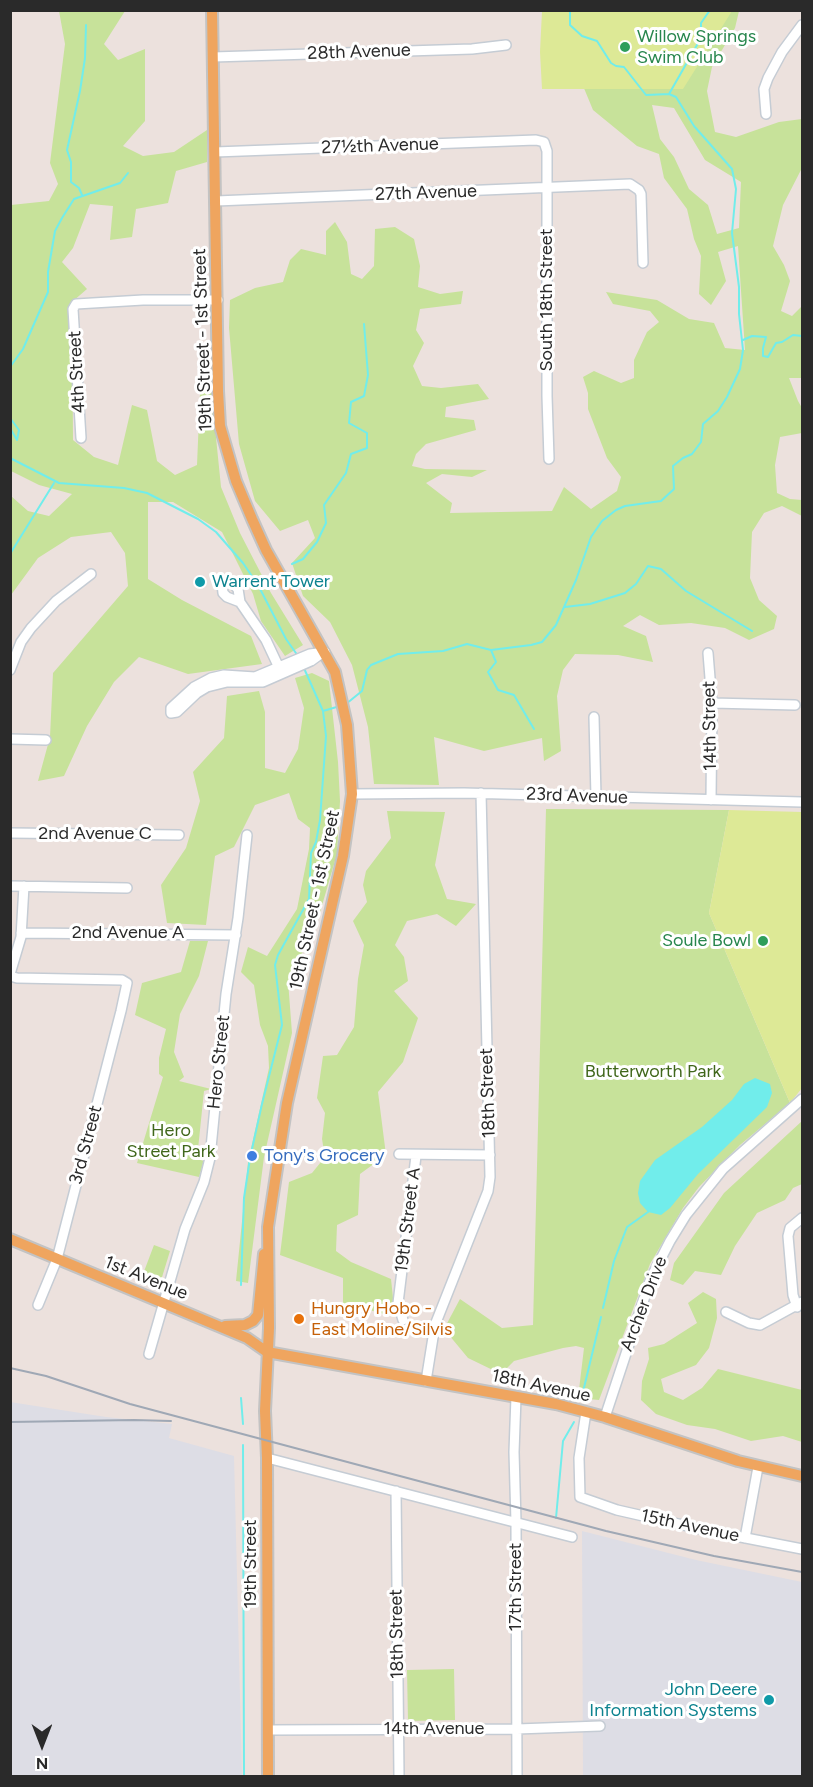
<!DOCTYPE html>
<meta charset="utf-8">
<style>
body{margin:0}
#map{position:relative;width:813px;height:1787px;overflow:hidden;background:#ece1dd;font-family:Figtree,sans-serif}
canvas{display:block}
.frame{position:absolute;inset:0;border:12px solid #2a2a2a;pointer-events:none}
.north{position:absolute;left:12px;top:1715px;width:60px;height:60px;-webkit-text-stroke:4px #fff;paint-order:stroke;rotate:180deg;font-size:16px;font-weight:700;line-height:24px;text-align:center;color:#2a2a2a}
.north::after{content:'';display:block;margin:auto;width:21px;height:27px;background:#2a2a2a;clip-path:polygon(50% 0,100% 100%,50% 72%,0 100%)}
</style>
<div id="map">
<canvas width="813" height="1787"></canvas>
<div class="frame"></div>
<div class="north">N</div>
</div>
<script>
const c = document.querySelector('canvas').getContext('2d');
c.lineJoin = 'round';
function fillPath(path, color) { c.fillStyle = color; c.fill(path, 'evenodd'); }
const shape = rows => new Path2D(rows.map(r => 'M' + r).join(''));
function trace(path, color, width, dash) { c.strokeStyle = color; c.lineWidth = width; c.lineCap = dash ? 'butt' : 'round'; c.setLineDash(dash || []); c.stroke(path); }
function label(font, color, halo, rows, align = 'center') {
  c.font = font + ' Figtree,sans-serif'; c.lineWidth = 6; c.setLineDash([]); c.textBaseline = 'middle'; c.strokeStyle = halo; c.fillStyle = color; for (const [text, x, y, turn = 0] of rows) {
    c.save(); c.translate(x, y); c.rotate((+turn || 0) * Math.PI / 180); c.textAlign = isNaN(turn) ? turn : align; if (halo) c.strokeText(text, 0, 0); c.fillText(text, 0, 0); c.restore();
  }
}
fillPath(shape([
 [10,1402,106,1417,172,1424,169,1438,234,1456,242,1776,11,1776],
 [582,1531,696,1560,802,1582,802,1776,583,1776]
]), '#dddde5');
fillPath(shape([
 [59,11,125,11,104,44,118,60,145,49,145,121,123,146,143,156,174,152,207,130,207,162,176,171,168,203,136,209,132,237,110,240,113,206,90,204,73,248,62,262,87,289,72,302,73,440,94,457,118,465,132,405,147,410,157,461,175,475,197,465,200,394,210,378,221,487,240,533,271,593,303,645,285,656,261,621,253,594,222,532,173,502,148,502,148,579,182,600,251,636,262,664,188,674,139,657,114,682,87,726,64,776,38,781,50,737,53,673,128,586,125,553,111,532,71,537,38,558,11,595,11,496,28,511,49,516,72,494,39,485,11,471,11,205,49,201,58,184,50,163,65,44],
 [684,11,739,11,735,28,712,67,707,91,715,132,736,137,779,122,802,119,802,168,783,205,773,246,784,265,790,281,781,311,792,316,802,306,802,378,789,378,798,401,802,408,802,433,780,437,775,465,777,493,790,499,802,500,802,516,782,506,764,513,752,532,750,578,759,600,777,616,774,629,749,640,725,628,691,623,659,625,640,615,623,626,646,636,653,662,618,655,575,654,563,670,557,696,561,751,544,761,542,738,484,751,434,737,439,785,374,784,368,727,352,665,330,622,303,596,292,563,315,538,308,520,280,531,255,501,239,444,229,328,230,300,255,288,283,282,290,260,301,249,326,255,326,231,335,222,347,242,351,274,362,279,374,266,375,229,395,227,414,239,420,266,418,287,440,294,463,291,461,304,420,309,416,330,424,343,413,366,422,386,441,388,478,384,489,399,446,407,445,417,474,420,476,430,426,444,416,454,412,466,425,469,487,470,472,477,442,474,426,483,452,503,450,513,552,511,564,487,591,509,617,491,621,477,607,458,588,409,588,393,583,377,594,371,621,383,634,378,634,360,647,332,659,322,650,311,613,304,606,292,657,300,689,319,714,323,725,348,745,350,738,246,718,252,726,281,711,305,699,294,701,256,694,239,687,209,664,178,659,154,637,146,593,110,581,81],
 [652,105,674,108,705,160,741,182,739,228,717,234,708,205,689,189,674,157,660,139],
 [312,673,329,681,338,762,340,801,337,854,316,926,288,981,292,1033,264,1157,248,1283,236,1281,248,1162,269,1068,268,1046,260,1025,254,985,241,972,248,947,267,956,297,909,309,849,310,828,298,819,289,793,255,805,234,847,215,856,206,925,167,923,161,885,186,848,200,801,193,772,224,738,227,696,259,691,265,712,265,768,285,773,298,749,304,708,295,678],
 [546,809,729,810,709,913,790,1103,740,1145,699,1187,683,1208,650,1264,599,1400,578,1398,584,1348,576,1346,563,1348,514,1361,501,1374,468,1358,444,1329,460,1299,502,1328,533,1325],
 [387,811,445,812,435,865,447,899,476,904,456,926,437,914,407,921,395,945,404,957,408,981,394,991,418,1018,403,1062,378,1092,386,1155,360,1174,358,1215,337,1225,336,1251,351,1262,391,1279,395,1317,343,1303,343,1278,280,1255,289,1182,312,1173,325,1157,322,1139,325,1113,317,1098,323,1056,337,1055,354,1027,358,979,364,945,353,921,367,902,363,885,366,871,391,838],
 [190,941,208,941,199,976,180,1014,174,1052,184,1077,179,1081,211,1089,204,1091,197,1159,204,1161,199,1177,137,1163,163,1077,159,1074,159,1058,166,1029,135,1015,142,983,181,972],
 [802,1121,802,1184,793,1188,785,1200,757,1213,735,1246,721,1275,695,1271,683,1285,670,1280,674,1263,724,1193],
 [154,1245,170,1251,159,1287,154,1288,140,1282],
 [703,1292,716,1299,717,1318,709,1348,696,1365,661,1379,664,1392,683,1400,702,1388,718,1369,802,1390,802,1442,783,1436,751,1441,715,1429,687,1425,656,1414,641,1400,642,1381,649,1359,648,1348,664,1344,697,1323,688,1303],
 [454,1669,455,1720,408,1721,407,1670]
]), '#c7e29a');
fillPath(shape([
 [542,11,542,10,732,11,683,89,542,89,540,52],
 [729,810,802,812,802,1088,790,1103,709,913]
]), '#dde996');
fillPath(shape([
 [755,1078,770,1084,772,1093,767,1107,698,1174,670,1208,661,1215,648,1212,640,1203,638,1193,640,1181,655,1160,702,1127,732,1100,744,1084]
]), '#71edeb');
trace(shape([
 [669,94,701,38,701,23,710,10],
 [82,195,79,188,71,182,71,162,67,150,80,91,85,58,86,25],
 [743,340,752,336,766,337,763,348,763,356,768,357,776,343,782,342,793,335,802,336],
 [10,367,23,349,48,292,48,272,55,231,62,218,74,199,120,183,128,173],
 [10,418,19,430,17,440,10,428],
 [10,458,59,483,124,488,147,493,198,519,216,532,243,563,258,585,286,639,298,656],
 [10,554,54,483],
 [292,564,303,559,317,542,326,523,324,505,346,473,351,454,367,448,367,433,349,423,351,402,364,396,368,375,364,324],
 [258,585,270,578],
 [565,607,590,604,625,593,636,584,648,566,661,569,686,591,752,631],
 [491,650,496,662,488,672,498,690,514,695,534,729],
 [346,704,362,691,367,670,371,665,398,654,443,651,467,644,491,650,531,645,542,642,556,625,576,580,591,537,602,521,616,510,625,506,661,501,674,489,673,466,683,458,692,454,701,442,703,424,718,411,727,397,740,369,743,350,739,314,739,287,732,233,736,189,732,169,694,126,676,97,669,94,646,95,624,67,616,66,611,63,597,41,582,36,570,25,570,10],
 [323,711,340,706],
 [241,1285,244,1198,250,1158,262,1104,282,1025,275,965,278,955,309,899,311,853,316,842,320,820,326,736,323,711,303,666],
 [603,1308,614,1261,627,1227,648,1212],
 [582,1396,601,1317],
 [241,1398,243,1424],
 [243,1445,244,1776],
 [556,1518,563,1441,574,1422]
]), '#71edeb', 2);
const minor = shape([
 [213,57,472,49,506,45],
 [766,114,764,89,768,78,782,52,802,25],
 [215,152,536,140,544,142,547,151,547,396,549,459],
 [216,201,630,184,639,190,641,194,643,263],
 [81,438,73,309,76,304,143,300,218,300],
 [240,602,227,597,223,593,222,584,230,581,238,589,240,602,266,640,281,672],
 [708,653,712,703,711,800],
 [10,670,21,642,31,628,56,601,91,574],
 [712,703,795,705],
 [171,713,171,708,194,687,211,678,224,675,255,677,310,654,325,652],
 [171,713,177,712,197,693,207,687,227,682,263,682,311,661,322,653],
 [594,717,596,797],
 [10,739,46,740],
 [352,794,464,793,802,802],
 [10,833,179,835],
 [10,886,127,888],
 [21,933,236,935],
 [10,974,21,937,24,886],
 [10,976,17,978,122,980,127,983,121,1011,57,1259,38,1305],
 [399,1154,490,1155],
 [797,1307,793,1295,788,1236,790,1228,802,1218],
 [726,1312,749,1323,760,1325,802,1302],
 [403,1320,398,1303,416,1156],
 [149,1354,185,1229,204,1182,210,1158,226,994,238,918,247,835],
 [426,1381,435,1325,488,1191,490,1177,481,793],
 [516,1397,514,1452,516,1522,517,1776],
 [586,1412,579,1458,580,1497,617,1510,705,1530,802,1549],
 [605,1417,651,1278,670,1241,686,1215,723,1169,802,1099],
 [267,1458,572,1537],
 [396,1491,399,1776],
 [745,1538,758,1467],
 [268,1730,517,1729,600,1726]
]);
const major = shape([
 [212,10,218,391,220,426,236,481,252,519,266,550,335,672,347,725,352,794,343,856,287,1103,268,1227,269,1328,265,1411,267,1458,268,1776],
 [10,1239,247,1338,267,1352,556,1404,605,1417,738,1461,802,1476],
 [225,1326,245,1325,253,1321,258,1315,264,1254]
]);
trace(minor, '#c5ccd4', 12);
trace(major, '#c3c3c3', 14);
trace(minor, '#fff', 9);
trace(major, '#efa55f', 10);
trace(shape([
 [10,1368,46,1376,130,1404,606,1531,714,1556,802,1572],
 [10,1422,134,1420,171,1421]
]), '#9fa8b5', 2);
for (const [x, y, r, color] of [
 [625,47,6,"#2e9e5b"],
 [200,582,6,"#0f9aa8"],
 [763,941,6,"#2e9e5b"],
 [252,1156,6,"#3f7fe0"],
 [299,1319,6,"#e8710a"],
 [769,1700,6,"#0f9aa8"]
]) { const dot = new Path2D(); dot.arc(x, y, r, 0, 2 * Math.PI); c.fillStyle = color; c.fill(dot); trace(dot, '#fff', 2); }
label('18px', '#27864d', '#fff', [
 ["Willow Springs",637,37],
 ["Swim Club",637,58],
 ["Soule Bowl",751,941,"right"]
], 'left');
label('18px', '#2a2a2a', '#fff', [
 ["28th Avenue",359,52,-2],
 ["27½th Avenue",380,146,-2],
 ["27th Avenue",426,193,-2],
 ["South 18th Street",547,300,-90],
 ["19th Street - 1st Street",203,340,-92],
 ["4th Street",77,372,-93],
 ["14th Street",710,726,-91],
 ["23rd Avenue",577,796,2],
 ["2nd Avenue C",95,834],
 ["19th Street - 1st Street",315,900,-78],
 ["2nd Avenue A",128,933],
 ["Hero Street",219,1062,-84],
 ["18th Street",488,1093,-92],
 ["3rd Street",86,1145,-75],
 ["19th Street A",408,1220,-83],
 ["1st Avenue",146,1278,22],
 ["Archer Drive",644,1304,-69],
 ["18th Avenue",541,1386,12],
 ["15th Avenue",690,1526,12],
 ["19th Street",251,1564,-90],
 ["17th Street",516,1587,-90],
 ["18th Street",397,1634,-91],
 ["14th Avenue",434,1729]
]);
label('18px', '#0d838f', '#fff', [
 ["Warrent Tower",212,582],
 ["John Deere",757,1690,"right"],
 ["Information Systems",757,1711,"right"]
], 'left');
label('18px', '#40671b', '#fff', [
 ["Butterworth Park",653,1072],
 ["Hero",171,1131],
 ["Street Park",171,1152]
]);
label('18px', '#366cbe', '#fff', [
 ["Tony's Grocery",264,1156]
], 'left');
label('18px', '#c56008', '#fff', [
 ["Hungry Hobo -",311,1309],
 ["East Moline/Silvis",311,1330]
], 'left');
</script>
